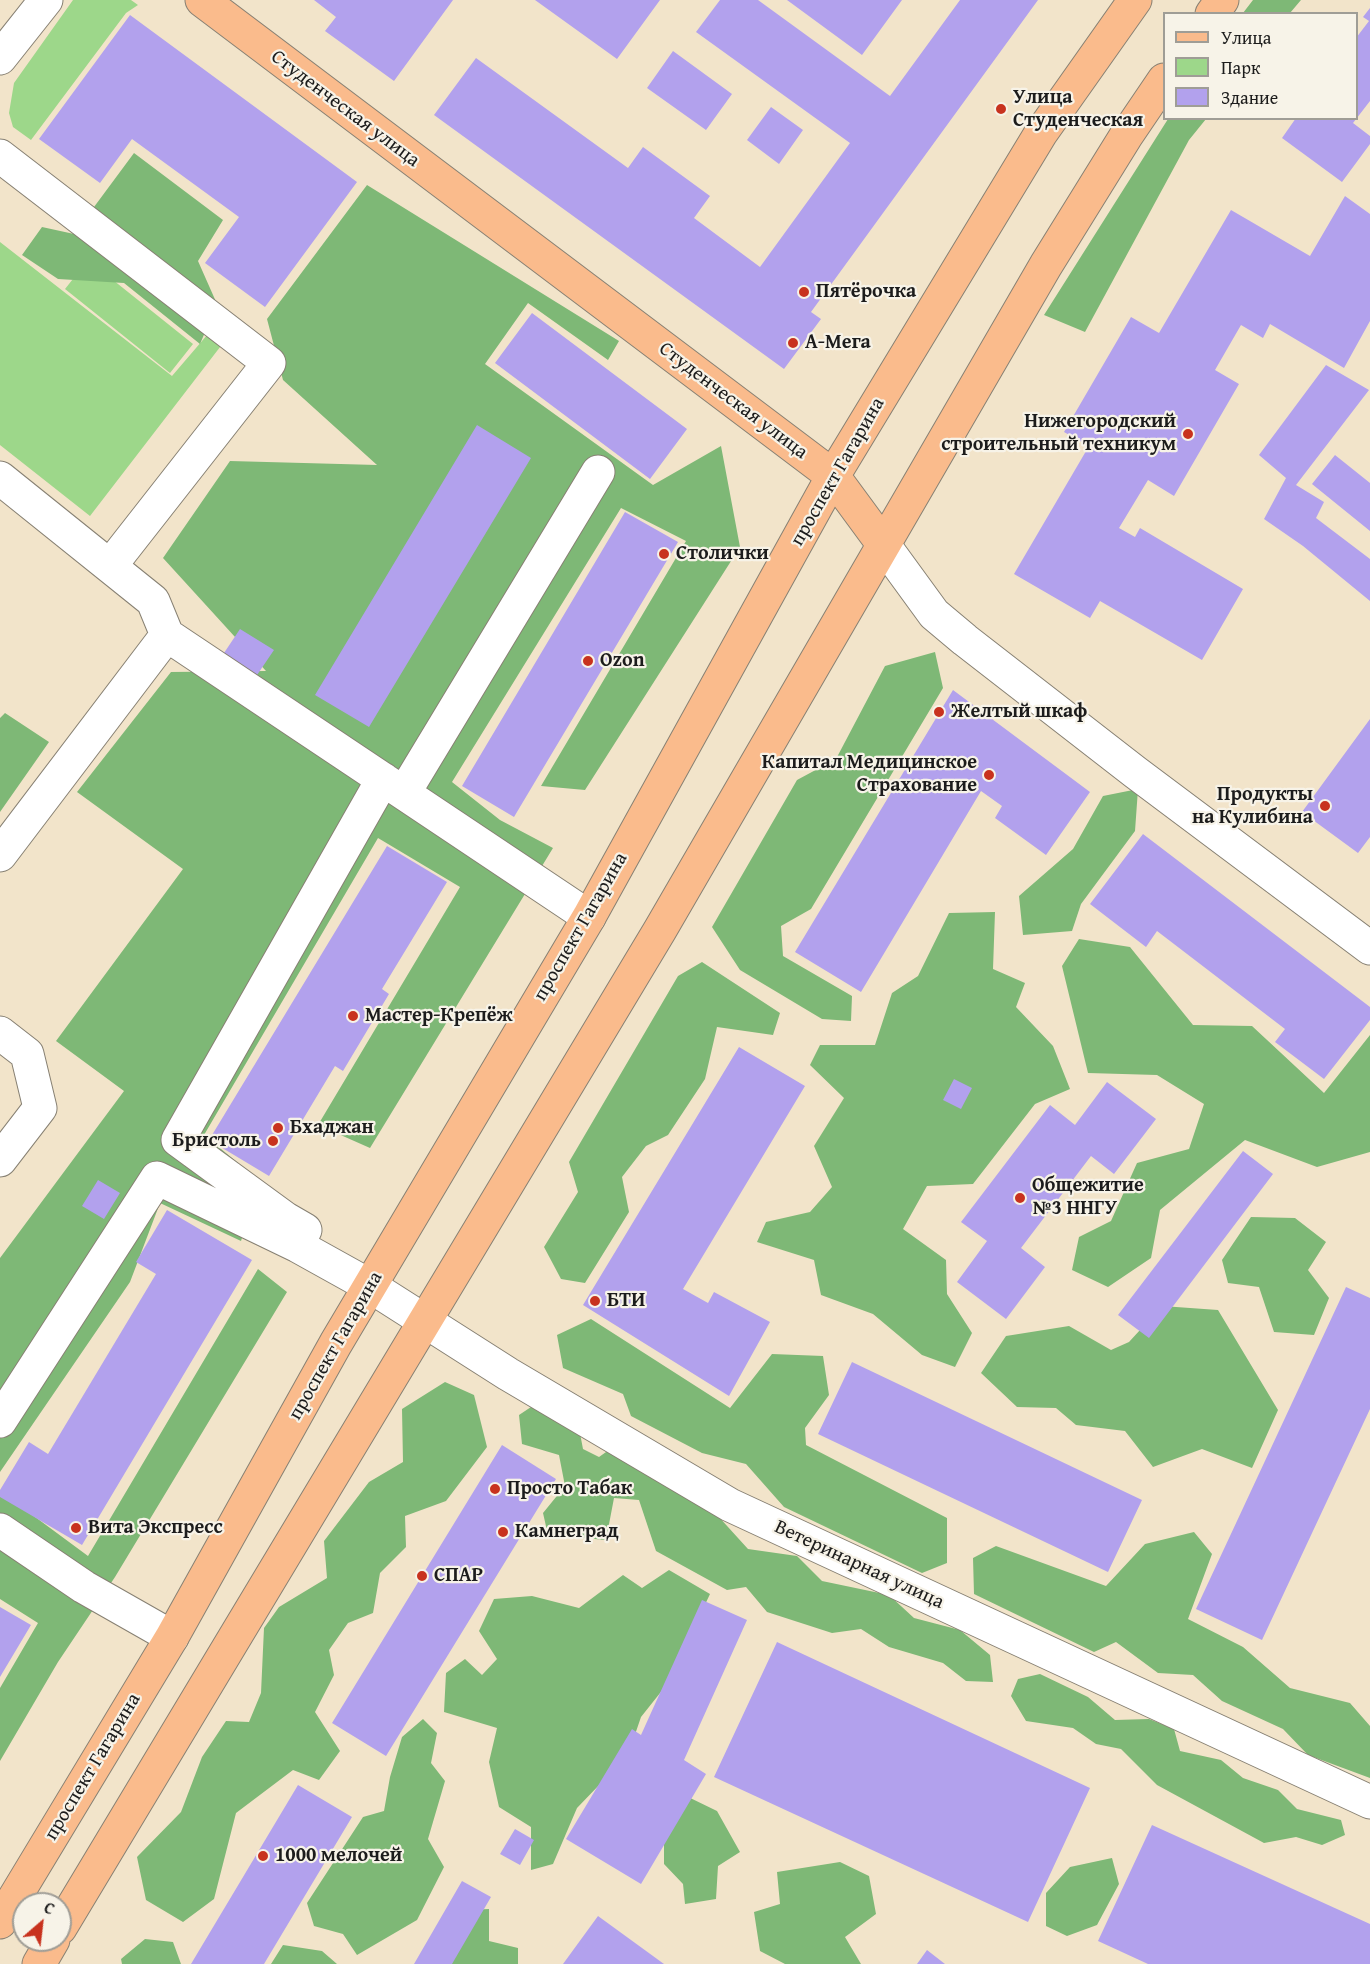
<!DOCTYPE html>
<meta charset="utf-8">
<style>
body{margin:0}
#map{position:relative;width:1370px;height:1964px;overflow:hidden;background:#f2e4ca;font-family:"Gentium Book Plus",serif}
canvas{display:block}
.legend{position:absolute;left:1163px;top:12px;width:195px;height:108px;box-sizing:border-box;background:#f7f3e8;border:2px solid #9f9d96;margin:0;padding:8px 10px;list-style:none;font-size:18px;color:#1c1c1c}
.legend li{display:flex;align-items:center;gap:12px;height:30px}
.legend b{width:30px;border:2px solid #9f9d96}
.north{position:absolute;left:12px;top:1892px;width:60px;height:60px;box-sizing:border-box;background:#f7f3e8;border:2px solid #9f9d96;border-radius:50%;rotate:28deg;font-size:16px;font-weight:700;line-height:24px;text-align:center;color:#1c1c1c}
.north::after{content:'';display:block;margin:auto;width:21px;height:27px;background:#c8321e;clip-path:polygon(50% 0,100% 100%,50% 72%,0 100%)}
</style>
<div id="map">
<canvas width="1370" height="1964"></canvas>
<ul class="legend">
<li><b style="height:8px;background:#fabb8c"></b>Улица</li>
<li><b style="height:16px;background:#9dd78a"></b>Парк</li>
<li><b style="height:16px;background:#b2a1ed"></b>Здание</li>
</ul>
<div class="north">С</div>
</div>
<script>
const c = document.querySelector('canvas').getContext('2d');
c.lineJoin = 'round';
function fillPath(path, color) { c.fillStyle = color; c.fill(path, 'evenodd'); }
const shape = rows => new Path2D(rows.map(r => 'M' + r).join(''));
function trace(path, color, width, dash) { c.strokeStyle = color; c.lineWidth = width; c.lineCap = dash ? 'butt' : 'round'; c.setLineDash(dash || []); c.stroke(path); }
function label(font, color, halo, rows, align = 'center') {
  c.font = font + ' "Gentium Book Plus",serif'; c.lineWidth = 4.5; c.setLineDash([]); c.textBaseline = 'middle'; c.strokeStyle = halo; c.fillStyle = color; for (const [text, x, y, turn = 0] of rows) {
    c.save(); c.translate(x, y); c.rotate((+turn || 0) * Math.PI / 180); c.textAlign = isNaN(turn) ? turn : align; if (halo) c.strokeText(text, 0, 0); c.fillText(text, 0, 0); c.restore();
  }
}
fillPath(shape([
 [73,0,131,0,138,5,126,13,31,140,13,127,9,113,14,83],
 [0,242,172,376,214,327,227,338,90,516,0,445],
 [88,260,193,344,170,373,65,289]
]), '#9dd78a');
fillPath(shape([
 [1253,0,1301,0,1290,13,1243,13],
 [1168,119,1206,119,1189,140,1085,332,1044,315],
 [134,153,223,220,198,261,217,304,200,344,124,283,58,279,22,255,42,227,74,234],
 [367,185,619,341,608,360,528,303,485,364,653,485,721,446,740,547,585,790,541,786,686,541,621,508,452,782,500,820,553,848,370,1148,318,1125,460,887,378,838,204,1135,260,1181,241,1241,160,1203,130,1282,0,1472,0,1258,124,1091,56,1041,183,869,77,792,171,672,266,671,163,558,230,461,377,465,283,380,267,319],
 [935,652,943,688,811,909,781,926,783,956,852,996,851,1021,822,1019,740,970,712,927,797,780,836,759,885,666],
 [5,713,49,742,0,812,0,718],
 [1138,789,1135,831,1081,904,1072,931,1023,935,1019,896,1073,849,1103,796],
 [995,912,993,969,1025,983,1016,1007,1053,1046,1070,1089,1035,1104,973,1184,927,1186,903,1229,946,1260,947,1294,972,1333,955,1367,922,1355,873,1314,821,1295,814,1260,757,1242,766,1222,810,1212,832,1187,814,1146,844,1098,810,1065,820,1045,875,1045,892,993,918,976,949,913],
 [1079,939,1130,947,1193,1025,1252,1026,1324,1093,1370,1035,1370,1152,1317,1167,1245,1140,1160,1210,1151,1258,1108,1287,1072,1270,1079,1237,1111,1221,1137,1163,1189,1149,1204,1104,1157,1075,1088,1073,1062,966],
 [702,962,780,1013,773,1035,717,1027,705,1079,668,1135,646,1146,622,1177,629,1212,585,1283,561,1279,544,1247,578,1192,569,1162,678,976],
 [1251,1217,1295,1218,1326,1242,1308,1270,1329,1298,1314,1335,1274,1332,1259,1287,1228,1283,1222,1260],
 [258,1269,287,1292,115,1577,58,1662,0,1761,0,1688,38,1623,0,1599,0,1491,88,1556],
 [1162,1306,1218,1310,1278,1410,1252,1468,1202,1449,1153,1467,1125,1431,1076,1425,1056,1408,1017,1407,981,1373,1006,1336,1069,1326,1111,1350,1129,1342],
 [591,1319,730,1408,772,1354,823,1356,829,1395,805,1428,806,1445,947,1518,947,1563,922,1573,784,1507,746,1464,702,1453,631,1416,623,1394,563,1368,557,1335],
 [445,1382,474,1395,487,1447,446,1501,405,1516,406,1547,380,1573,373,1613,348,1623,329,1650,334,1675,315,1712,340,1751,319,1780,293,1770,236,1813,214,1899,183,1922,146,1900,137,1857,181,1812,202,1757,226,1721,249,1722,261,1693,264,1628,279,1607,327,1578,324,1541,369,1482,403,1462,402,1409],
 [540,1401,578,1423,583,1449,599,1457,616,1445,698,1494,748,1549,797,1556,822,1581,889,1595,914,1618,960,1630,990,1655,993,1682,966,1681,943,1663,889,1647,861,1629,832,1633,767,1612,746,1587,727,1590,656,1551,639,1500,614,1498,606,1540,548,1535,543,1513,565,1486,559,1455,522,1444,519,1415],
 [1194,1532,1212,1554,1188,1619,1243,1647,1290,1688,1350,1703,1370,1726,1370,1778,1308,1755,1283,1729,1222,1701,1193,1675,1158,1673,1116,1642,1094,1652,974,1594,973,1558,996,1546,1106,1586,1145,1544],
 [669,1570,710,1594,668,1683,641,1717,628,1755,577,1808,553,1864,531,1870,531,1827,499,1807,489,1762,497,1728,444,1712,446,1673,465,1659,482,1675,497,1659,479,1631,494,1599,532,1596,579,1608,623,1575,642,1588],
 [1040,1674,1088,1697,1115,1720,1149,1719,1174,1729,1180,1751,1221,1760,1243,1778,1278,1790,1297,1809,1341,1820,1345,1835,1322,1845,1296,1837,1264,1843,1157,1785,1121,1749,1096,1744,1073,1728,1026,1721,1011,1696,1018,1679],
 [423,1719,437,1733,431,1763,445,1781,428,1839,444,1867,417,1920,357,1955,343,1934,314,1926,307,1903,363,1817,384,1811,390,1777,402,1737],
 [682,1794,717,1811,740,1852,718,1866,716,1899,685,1904,683,1884,664,1864,664,1810],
 [1112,1858,1119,1884,1097,1925,1067,1936,1046,1926,1046,1893,1070,1867],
 [840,1862,869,1876,876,1914,845,1937,861,1964,785,1964,760,1951,754,1912,780,1904,777,1872],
 [489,1909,489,1941,518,1948,518,1964,439,1964,467,1910],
 [145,1939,173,1942,181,1964,122,1964,121,1959],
 [283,1945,322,1951,337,1964,271,1964]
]), '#7eb876');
fillPath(shape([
 [314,0,453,0,394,81,325,31,336,17],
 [535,0,660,0,617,59],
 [720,0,758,0,890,96,960,0,1038,0,811,312,821,319,784,369,434,115,476,58,628,168,643,147,710,196,694,218,760,267,850,143,696,32],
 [787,0,902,0,862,55],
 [1370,8,1370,101,1353,123,1370,136,1370,144,1342,182,1282,138,1296,118,1356,118,1356,38,1369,21,1363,17],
 [130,15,357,182,265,307,205,263,239,217,132,139,100,183,39,139],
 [673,51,732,94,706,130,647,88],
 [771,107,803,130,779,164,747,140],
 [1345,196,1370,214,1370,321,1344,368,1270,324,1263,338,1241,325,1215,370,1239,384,1174,496,1148,480,1119,528,1135,537,1140,528,1243,589,1202,660,1100,601,1090,618,1014,574,1089,446,1064,432,1131,317,1159,333,1231,210,1310,256],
 [532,313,687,429,650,479,495,363],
 [1326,365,1369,390,1296,485,1324,502,1316,518,1370,559,1370,601,1303,546,1264,519,1286,478,1259,455],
 [477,425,531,458,369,727,315,695],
 [1335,455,1370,483,1370,531,1312,484],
 [625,512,678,542,514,817,462,786],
 [240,629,274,650,255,678,222,656],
 [953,690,1090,792,1046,855,995,818,1002,806,981,791,861,992,795,952],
 [1370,719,1370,837,1358,853,1302,812],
 [1143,834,1370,1007,1370,1020,1324,1079,1275,1042,1285,1029,1157,931,1146,947,1090,904],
 [387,846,447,882,382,989,389,994,343,1071,335,1066,269,1176,209,1140],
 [739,1047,805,1086,683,1289,708,1303,714,1292,770,1322,729,1396,583,1305],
 [954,1079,972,1088,961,1109,943,1100],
 [1107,1082,1156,1119,1114,1174,1091,1156,1021,1248,1045,1267,1006,1319,957,1282,987,1241,961,1222,1050,1105,1075,1125],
 [1243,1151,1273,1174,1149,1338,1118,1315],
 [98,1180,120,1193,104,1219,82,1206],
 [167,1210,252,1260,82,1545,0,1497,0,1490,29,1442,48,1454,156,1274,136,1262],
 [1346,1287,1370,1298,1370,1409,1262,1640,1196,1609],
 [852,1362,1142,1500,1108,1572,818,1434],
 [502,1445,556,1479,386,1756,332,1723],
 [702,1600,747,1620,684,1760,706,1774,641,1884,566,1839,632,1729,641,1735],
 [0,1607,31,1625,0,1677],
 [777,1642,1090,1788,1028,1922,714,1777],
 [298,1785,352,1817,264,1964,191,1964],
 [1152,1825,1370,1924,1370,1964,1148,1964,1098,1941],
 [515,1829,534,1840,520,1865,500,1854],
 [462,1881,491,1897,452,1964,414,1964],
 [598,1916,664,1964,563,1964],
 [927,1950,945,1964,917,1964]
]), '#b2a1ed');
const minor = shape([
 [0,58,46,0],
 [0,156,269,363,110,566],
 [0,478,153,601,167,635],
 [883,544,934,614,965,640,1135,772,1370,948],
 [404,793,598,472],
 [0,855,167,635,589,917],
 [0,1033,27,1054,40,1108,0,1160],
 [305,1230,286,1219,178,1140,383,779],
 [0,1421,157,1178,298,1246,370,1286,508,1374,730,1505,1370,1802],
 [0,1530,84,1587,172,1637]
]);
const major = shape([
 [202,0,833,476,883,544],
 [1212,14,1222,0],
 [0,1922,172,1637,336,1343,589,917,833,476,1041,133,1135,0],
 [60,1928,660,930,1046,265,1126,136,1164,80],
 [39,1964,53,1940]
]);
trace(minor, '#878073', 35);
trace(major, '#878073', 35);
trace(minor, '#fff', 33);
trace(major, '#fabb8c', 33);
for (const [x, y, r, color] of [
 [1001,109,6,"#c8321e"],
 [804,292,6,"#c8321e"],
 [793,343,6,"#c8321e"],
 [1188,434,6,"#c8321e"],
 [664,554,6,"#c8321e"],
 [588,661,6,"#c8321e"],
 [939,712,6,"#c8321e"],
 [989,775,6,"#c8321e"],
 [1325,806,6,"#c8321e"],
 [353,1016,6,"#c8321e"],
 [278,1128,6,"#c8321e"],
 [273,1141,6,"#c8321e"],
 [1020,1198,6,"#c8321e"],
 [595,1301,6,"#c8321e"],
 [495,1489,6,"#c8321e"],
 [76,1528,6,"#c8321e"],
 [503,1532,6,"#c8321e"],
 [422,1576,6,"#c8321e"],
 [263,1856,6,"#c8321e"]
]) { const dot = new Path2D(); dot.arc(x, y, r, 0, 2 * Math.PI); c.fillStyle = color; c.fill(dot); trace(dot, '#f7f3e8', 2); }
label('bold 20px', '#1c1c1c', '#f7f3e8', [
 ["Улица",1013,98],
 ["Студенческая",1013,121],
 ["Пятёрочка",816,292],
 ["А-Мега",805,343],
 ["Нижегородский",1176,422,"right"],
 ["строительный техникум",1176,445,"right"],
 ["Столички",676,554],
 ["Ozon",600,661],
 ["Желтый шкаф",951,712],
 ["Капитал Медицинское",977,763,"right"],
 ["Страхование",977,786,"right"],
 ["Продукты",1313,795,"right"],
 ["на Кулибина",1313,818,"right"],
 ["Мастер-Крепёж",365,1016],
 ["Бхаджан",290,1128],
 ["Бристоль",261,1141,"right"],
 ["Общежитие",1032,1186],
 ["№3 ННГУ",1032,1209],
 ["БТИ",607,1301],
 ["Просто Табак",507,1489],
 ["Вита Экспресс",88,1528],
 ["Камнеград",515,1532],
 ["СПАР",434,1576],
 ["1000 мелочей",275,1856]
], 'left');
label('20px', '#1c1c1c', '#f7f3e8', [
 ["Студенческая улица",345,109,37],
 ["Студенческая улица",733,401,37],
 ["проспект Гагарина",838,472,-60],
 ["проспект Гагарина",581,927,-60],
 ["проспект Гагарина",336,1346,-60],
 ["Ветеринарная улица",859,1565,25],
 ["проспект Гагарина",93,1767,-59]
]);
</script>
